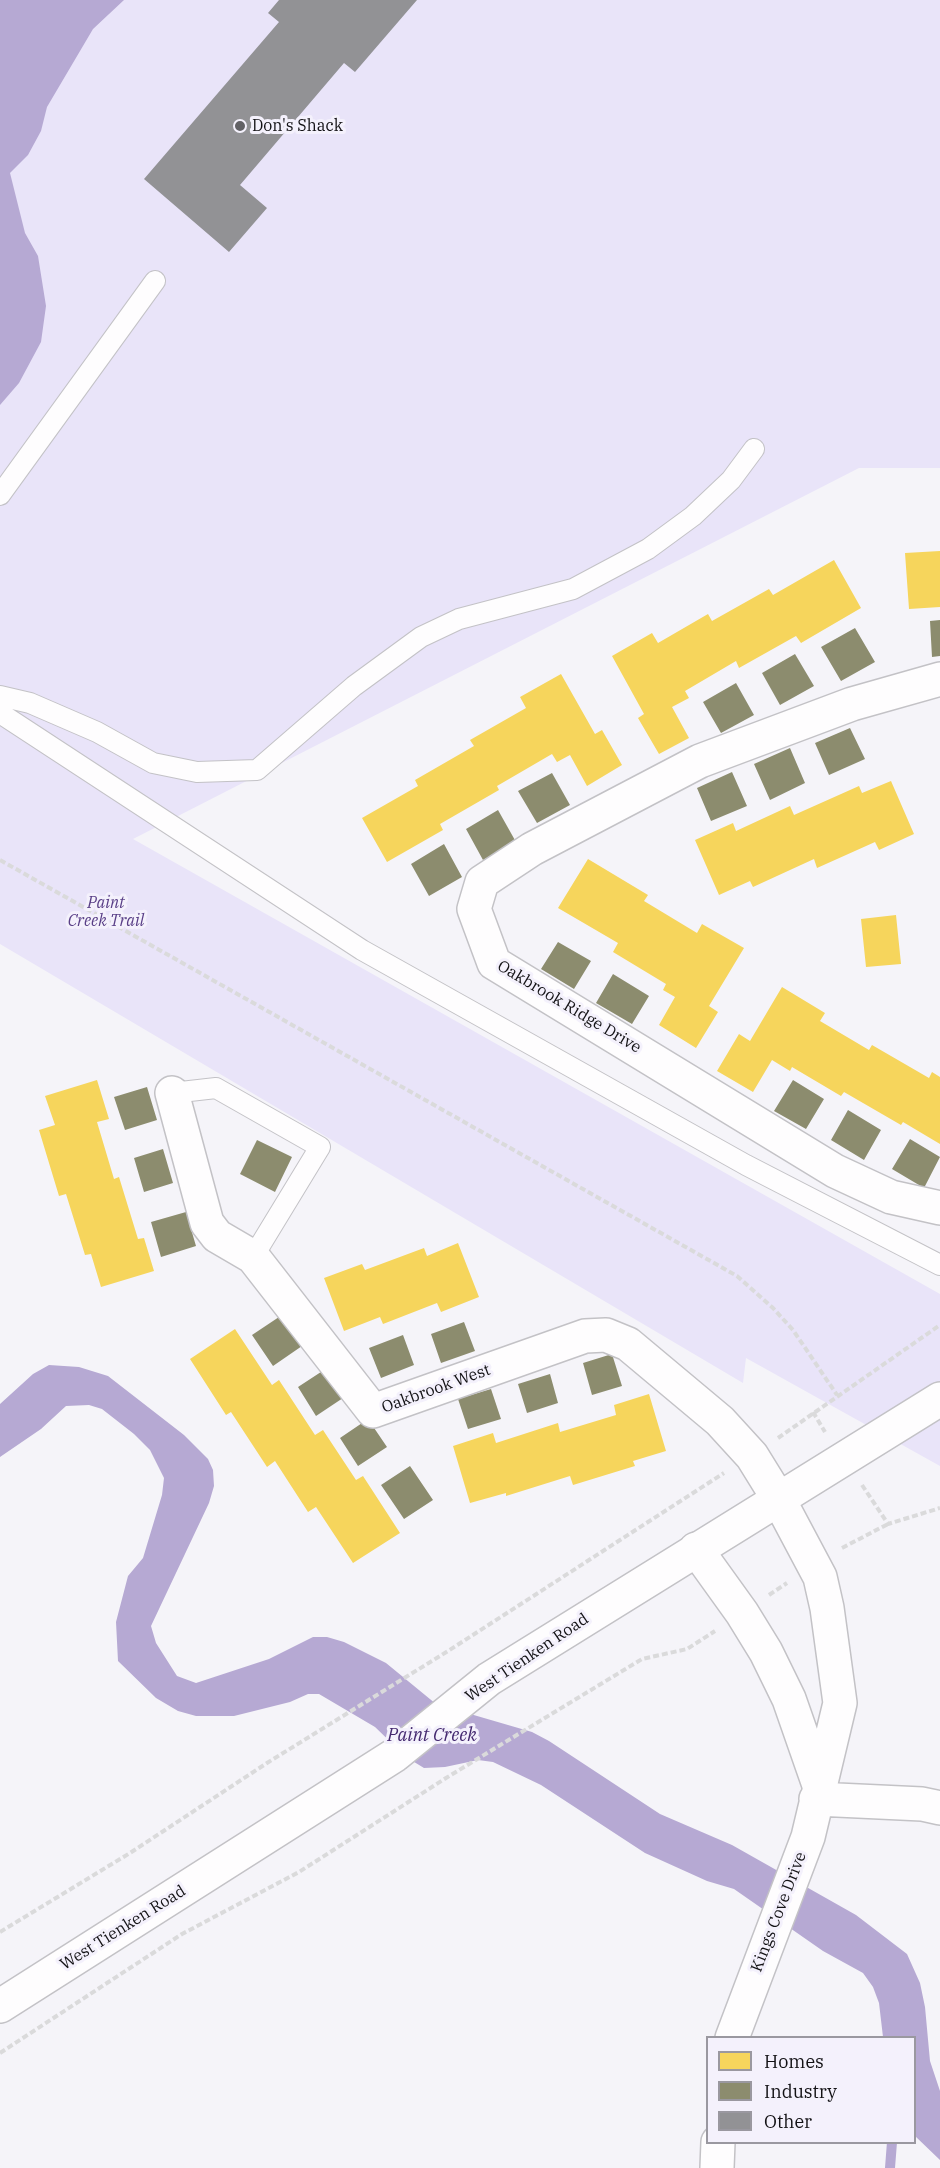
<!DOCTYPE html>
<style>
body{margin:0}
#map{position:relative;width:940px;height:2168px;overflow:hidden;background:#f5f4f9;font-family:"IBM Plex Serif",serif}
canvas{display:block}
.legend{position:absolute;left:706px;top:2036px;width:210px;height:108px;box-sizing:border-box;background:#f4f1fc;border:2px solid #9a98a0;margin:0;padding:8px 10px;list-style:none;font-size:18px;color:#131215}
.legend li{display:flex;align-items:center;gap:12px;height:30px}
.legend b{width:30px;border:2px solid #9a98a0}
</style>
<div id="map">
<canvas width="940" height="2168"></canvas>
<ul class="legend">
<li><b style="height:16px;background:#f6d55c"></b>Homes</li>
<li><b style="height:16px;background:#8c8c6e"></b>Industry</li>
<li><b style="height:16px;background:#929295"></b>Other</li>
</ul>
</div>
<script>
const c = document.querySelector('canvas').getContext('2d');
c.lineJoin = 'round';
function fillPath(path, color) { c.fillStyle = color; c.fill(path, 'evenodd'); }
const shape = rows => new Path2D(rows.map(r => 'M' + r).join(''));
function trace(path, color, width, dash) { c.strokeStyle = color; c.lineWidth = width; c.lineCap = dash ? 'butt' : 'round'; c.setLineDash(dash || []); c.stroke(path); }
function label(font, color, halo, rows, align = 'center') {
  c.font = font + ' "IBM Plex Serif",serif'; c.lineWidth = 6; c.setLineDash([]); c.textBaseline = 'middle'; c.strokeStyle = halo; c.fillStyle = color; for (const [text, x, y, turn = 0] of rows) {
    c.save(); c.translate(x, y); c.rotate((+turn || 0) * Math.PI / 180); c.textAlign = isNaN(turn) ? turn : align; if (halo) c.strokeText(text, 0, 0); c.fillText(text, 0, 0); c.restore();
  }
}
fillPath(shape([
 [0,0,940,0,940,468,859,468,133,839,940,1294,940,1466,746,1358,743,1383,0,944]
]), '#e9e4f9');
fillPath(shape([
 [0,0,124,0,93,29,47,107,41,131,28,155,10,173,25,233,38,256,46,306,41,342,19,383,0,405],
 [49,1365,79,1367,108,1376,184,1435,208,1459,213,1470,214,1486,209,1503,151,1626,156,1643,177,1676,196,1683,269,1659,313,1637,327,1637,344,1642,386,1663,436,1704,532,1732,549,1741,660,1814,732,1845,856,1915,907,1954,920,1983,925,2007,930,2061,940,2091,940,2160,915,2136,914,2038,883,2037,879,2003,873,1987,863,1973,823,1951,734,1889,707,1881,645,1853,541,1785,493,1762,478,1760,445,1767,424,1768,406,1757,375,1727,319,1694,308,1694,290,1702,234,1716,196,1716,178,1711,156,1698,118,1661,116,1622,128,1576,143,1558,162,1495,164,1478,150,1450,134,1434,102,1409,89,1405,66,1406,41,1429,0,1457,0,1404,33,1374]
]), '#b6a9d3');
fillPath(shape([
 [940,551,940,607,909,609,905,553],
 [834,560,861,608,801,643,796,636,739,668,736,661,685,691,689,698,672,707,689,738,659,754,638,718,644,714,612,656,652,633,658,643,708,614,712,621,769,589,773,595],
 [561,674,595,734,602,730,622,765,587,786,570,755,557,762,552,754,497,786,499,790,440,824,443,830,387,862,362,818,418,786,415,780,474,746,470,740,526,708,520,697],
 [891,781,914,834,879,850,875,842,817,868,814,859,753,887,750,881,719,895,695,840,733,823,736,831,790,806,794,815,859,786,862,793],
 [588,859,648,895,644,901,697,933,702,924,744,948,709,1006,718,1012,696,1048,659,1025,675,997,663,990,666,984,613,952,618,943,558,908],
 [896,915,901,964,866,967,861,919],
 [782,987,825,1013,820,1021,869,1050,872,1045,929,1078,932,1072,940,1077,940,1144,903,1122,901,1125,844,1092,841,1096,792,1067,790,1071,772,1060,753,1092,717,1071,739,1034,750,1041],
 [97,1080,109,1119,97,1122,114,1179,119,1177,138,1239,144,1238,154,1271,101,1287,91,1254,85,1255,66,1194,59,1196,39,1130,55,1125,45,1096],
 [458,1243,479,1297,441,1312,437,1303,383,1324,380,1317,344,1331,324,1278,362,1264,365,1270,424,1248,427,1256],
 [235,1329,272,1385,279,1380,315,1435,323,1430,356,1480,363,1476,400,1533,353,1563,316,1507,308,1512,275,1461,267,1467,231,1412,226,1415,190,1359],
 [649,1394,666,1451,633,1461,635,1466,573,1485,570,1476,506,1496,506,1493,470,1503,453,1446,493,1433,496,1443,558,1423,560,1432,616,1415,614,1405]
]), '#f6d55c');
fillPath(shape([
 [940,620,940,656,932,657,930,621],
 [855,628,875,662,841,681,821,647],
 [795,654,814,686,780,705,762,673],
 [736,683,754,715,721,733,703,702],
 [850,728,865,759,829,775,815,743],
 [790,748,805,783,770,800,754,764],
 [732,772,747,806,711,821,697,788],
 [552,773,570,805,537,823,518,791],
 [498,810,516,842,483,860,466,829],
 [444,844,462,877,429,896,411,864],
 [558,942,591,961,574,989,541,969],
 [613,974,649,996,632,1024,596,1003],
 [793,1080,824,1099,806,1129,774,1111],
 [147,1087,157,1120,125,1130,114,1097],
 [848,1110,881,1130,864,1160,831,1140],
 [910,1139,940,1157,924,1188,892,1169],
 [257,1140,292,1157,275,1192,240,1174],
 [163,1149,173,1183,144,1192,134,1158],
 [186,1212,196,1246,161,1257,151,1222],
 [282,1315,302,1346,273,1366,252,1335],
 [464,1322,475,1351,441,1363,431,1334],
 [403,1335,414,1365,381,1378,369,1348],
 [612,1354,622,1386,592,1395,583,1363],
 [324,1370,343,1398,316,1416,298,1387],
 [550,1374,558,1403,527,1413,518,1384],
 [491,1389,501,1419,468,1429,458,1399],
 [368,1419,387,1447,358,1466,340,1438],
 [410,1466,433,1500,404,1519,381,1485]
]), '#8c8c6e');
trace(shape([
 [890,2168,892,2142]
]), '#b6a9d3', 10);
fillPath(shape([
 [279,0,417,0,355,72,344,63,240,185,267,208,229,252,144,179,279,22,268,13]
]), '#929295');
const lane = shape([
 [0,495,155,281],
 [0,696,30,703,97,732,153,763,197,772,257,770,354,686,421,637,459,619,573,589,648,549,693,516,731,480,754,449],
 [0,713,362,950,746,1165,940,1265],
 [172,1093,216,1088,320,1147,253,1257]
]);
const street = shape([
 [940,679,852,704,700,761,532,849,482,882,474,909,494,963,835,1171,891,1197,940,1208],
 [172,1093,207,1223,217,1236,253,1257,373,1411,585,1336,606,1335,628,1344,720,1421,752,1456,778,1498,820,1577,827,1608,840,1703,808,1837,732,2038],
 [696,1549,742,1613,766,1652,789,1699,819,1785],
 [816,1799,922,1804,940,1808],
 [717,2168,718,2142]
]);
const secondary = shape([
 [0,2006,395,1755,489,1679,940,1399]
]);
trace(lane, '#c3c2c6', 22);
trace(street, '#c3c2c6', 36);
trace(secondary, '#c3c2c6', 36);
trace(shape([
 [0,860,737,1276,773,1308,793,1330,837,1395],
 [813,1412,825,1432],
 [778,1438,940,1325],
 [862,1485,888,1524,940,1508],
 [842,1548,888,1524],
 [769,1595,787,1583],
 [0,1932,130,1853,267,1763,448,1651,724,1473],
 [0,2053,182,1934,299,1872,446,1778,642,1659,687,1649,715,1631]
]), '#dadadb', 4, [6, 3]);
trace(lane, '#fefdfe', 20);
trace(street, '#fefdfe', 33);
trace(secondary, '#fefdfe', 33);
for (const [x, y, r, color] of [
 [240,126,6,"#626165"]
]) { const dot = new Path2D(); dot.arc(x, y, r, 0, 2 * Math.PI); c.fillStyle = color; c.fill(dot); trace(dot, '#f4f1fc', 2); }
label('16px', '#131215', '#f4f1fc', [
 ["Don's Shack",252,126]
], 'left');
label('italic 16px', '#593f87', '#f4f1fc', [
 ["Paint",106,903],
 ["Creek Trail",106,921]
]);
label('16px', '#131215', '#f4f1fc', [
 ["Oakbrook Ridge Drive",569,1007,31],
 ["Oakbrook West",436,1389,-20],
 ["West Tienken Road",527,1658,-34],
 ["Kings Cove Drive",779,1912,-69],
 ["West Tienken Road",123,1928,-32]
]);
label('italic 18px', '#44296f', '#f4f1fc', [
 ["Paint Creek",432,1736]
]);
</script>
